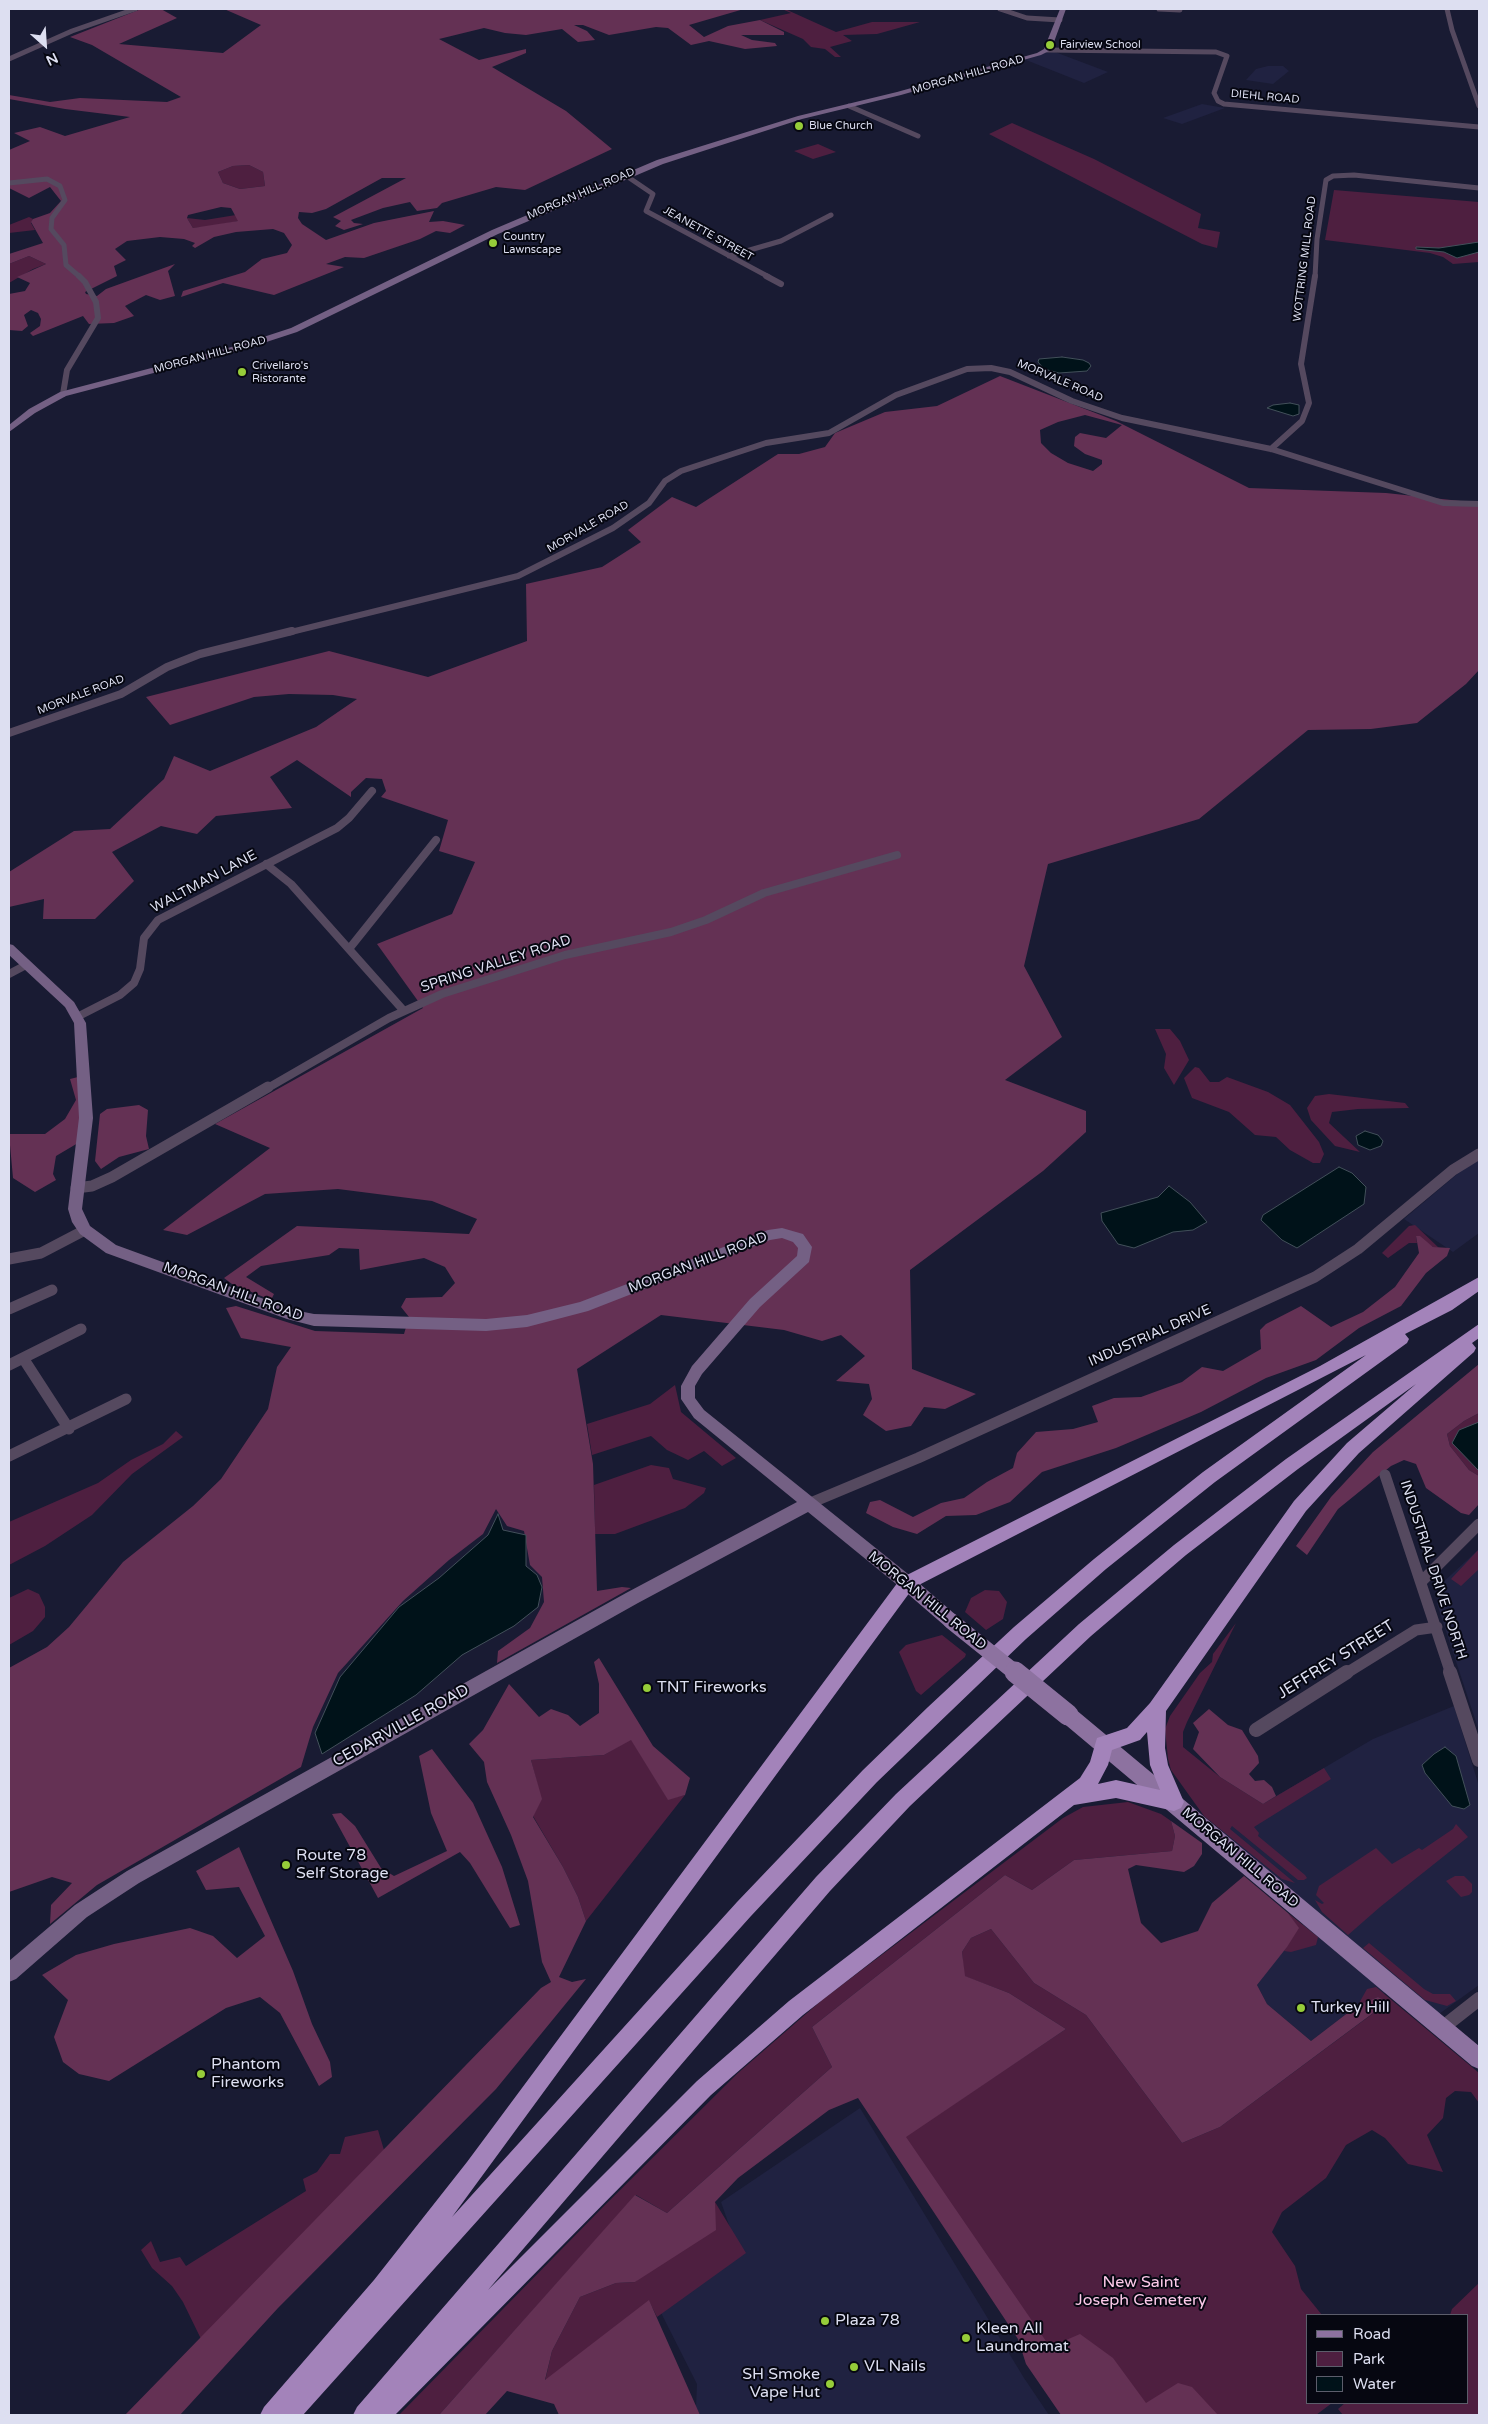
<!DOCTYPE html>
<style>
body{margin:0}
#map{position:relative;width:1488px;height:2424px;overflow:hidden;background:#191b33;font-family:"Varela Round",sans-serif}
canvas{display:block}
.frame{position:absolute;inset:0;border:10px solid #dddff1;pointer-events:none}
.legend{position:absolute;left:1306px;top:2314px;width:162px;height:90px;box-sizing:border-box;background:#060711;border:1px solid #5c5d6b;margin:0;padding:6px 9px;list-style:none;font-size:15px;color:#dddff1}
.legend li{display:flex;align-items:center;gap:10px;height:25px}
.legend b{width:25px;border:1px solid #5c5d6b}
.north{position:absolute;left:20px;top:20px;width:50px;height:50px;-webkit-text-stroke:4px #060711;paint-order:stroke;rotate:154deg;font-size:14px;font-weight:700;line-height:20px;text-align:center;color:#dddff1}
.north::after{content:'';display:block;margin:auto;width:18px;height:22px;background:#dddff1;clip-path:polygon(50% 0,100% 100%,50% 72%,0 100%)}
</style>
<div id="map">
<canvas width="1488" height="2424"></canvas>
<div class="frame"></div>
<ul class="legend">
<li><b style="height:6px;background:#8d72a0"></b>Road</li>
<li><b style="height:14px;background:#4e1f40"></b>Park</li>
<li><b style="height:14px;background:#001219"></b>Water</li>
</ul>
<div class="north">N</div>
</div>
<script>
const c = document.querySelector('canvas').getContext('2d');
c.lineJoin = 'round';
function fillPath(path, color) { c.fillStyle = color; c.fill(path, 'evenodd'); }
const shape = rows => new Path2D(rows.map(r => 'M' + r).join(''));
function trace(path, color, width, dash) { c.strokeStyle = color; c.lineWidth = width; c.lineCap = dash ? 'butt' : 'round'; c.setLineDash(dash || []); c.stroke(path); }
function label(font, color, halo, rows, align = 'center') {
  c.font = font + ' "Varela Round",sans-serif'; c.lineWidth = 4; c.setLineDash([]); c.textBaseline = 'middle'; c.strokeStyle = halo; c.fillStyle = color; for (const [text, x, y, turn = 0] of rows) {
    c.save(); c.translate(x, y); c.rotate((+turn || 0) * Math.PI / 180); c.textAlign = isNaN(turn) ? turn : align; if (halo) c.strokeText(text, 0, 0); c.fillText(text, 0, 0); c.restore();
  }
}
fillPath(shape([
 [1047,52,1055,52,1108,72,1084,83,1026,60],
 [1268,66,1283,66,1289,71,1273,84,1246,80,1256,69],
 [1202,104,1225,108,1182,124,1163,118],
 [1479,1160,1479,1233,1453,1252,1404,1219,1462,1170],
 [1479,1549,1479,1731,1437,1604,1439,1586],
 [1454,1706,1479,1786,1479,1985,1439,2014,1398,1985,1378,1997,1358,2005,1311,2041,1267,2004,1257,1985,1312,1912,1217,1831,1373,1739],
 [860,2108,1024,2378,1049,2415,700,2415,696,2407,697,2384,652,2295,735,2242,721,2202]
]), '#202241');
fillPath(shape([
 [782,9,785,9,836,32,872,22,920,22,877,34,843,35,852,41,830,47,841,57,835,57,825,49,811,47,803,39,760,20,791,13],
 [1012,123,1094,159,1201,214,1198,228,1220,232,1217,248,1202,244,989,134],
 [818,144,836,152,813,159,794,151],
 [249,165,263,172,265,186,240,189,223,183,218,172,233,166],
 [1334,190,1479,202,1479,262,1453,264,1443,257,1430,253,1325,240],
 [236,215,239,221,207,227,193,228,187,218,205,220],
 [29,217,33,219,31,223,35,230,9,233,9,225],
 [29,256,46,264,33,269,9,283,9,264],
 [1155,1029,1170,1029,1180,1041,1189,1060,1174,1085,1164,1068,1166,1054],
 [1195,1067,1199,1068,1210,1082,1219,1082,1227,1077,1268,1092,1290,1105,1319,1142,1324,1154,1320,1163,1313,1163,1290,1150,1276,1137,1255,1135,1229,1112,1192,1098,1184,1078],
 [1329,1094,1405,1103,1409,1108,1358,1109,1332,1112,1329,1123,1360,1152,1335,1146,1311,1120,1307,1108,1315,1096],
 [1415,1225,1439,1248,1433,1247,1416,1236,1417,1243,1409,1243,1388,1258,1382,1253,1409,1226],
 [675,1385,681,1412,736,1458,722,1466,704,1451,688,1460,667,1450,651,1436,592,1455,587,1424,650,1404],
 [1479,1413,1479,1476,1469,1470,1450,1446,1447,1434,1464,1421],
 [176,1431,183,1437,132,1474,92,1515,45,1546,9,1565,9,1522,98,1483,131,1460,163,1444],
 [651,1465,669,1468,673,1479,706,1488,704,1493,685,1508,615,1534,595,1534,594,1485],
 [1479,1549,1479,1569,1461,1586,1451,1579],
 [28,1589,39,1594,45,1607,45,1617,33,1631,9,1645,9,1598],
 [985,1590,999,1591,1007,1602,1003,1619,986,1630,965,1612,971,1598],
 [1236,1623,1187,1722,1183,1732,1183,1747,1220,1777,1263,1804,1324,1768,1331,1779,1254,1827,1259,1833,1258,1836,1305,1875,1307,1878,1304,1880,1298,1880,1232,1826,1230,1829,1295,1883,1282,1879,1204,1816,1171,1770,1168,1759,1165,1729,1170,1716,1200,1673,1212,1662,1213,1654],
 [942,1635,966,1654,965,1657,921,1695,916,1691,899,1652,906,1645],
 [631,1739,668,1799,685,1795,586,1921,578,1897,563,1867,533,1816,541,1799,531,1760,604,1755],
 [1128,1802,1161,1814,1171,1821,1175,1836,1172,1851,1074,1860,1032,1890,1005,1875,812,2027,832,2067,667,2213,636,2195,439,2415,399,2415,603,2207,738,2073,822,2000,1063,1818,1083,1807],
 [1456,1824,1468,1837,1380,1907,1348,1935,1322,1912,1315,1900,1322,1904,1324,1903,1316,1895,1319,1886,1376,1848,1392,1864,1419,1848,1422,1850,1453,1829],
 [1455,1876,1464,1876,1472,1884,1472,1892,1469,1895,1461,1897,1446,1881],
 [1288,1913,1318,1937,1316,1945,1291,1952,1284,1951,1298,1928],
 [991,1929,1034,1983,1086,2015,1182,2143,1220,2127,1387,2003,1378,1997,1358,2005,1367,1989,1376,1987,1479,2073,1479,2103,1471,2092,1455,2091,1446,2098,1443,2118,1427,2135,1443,2172,1408,2164,1385,2138,1372,2130,1346,2145,1326,2178,1282,2212,1272,2232,1295,2266,1301,2289,1322,2315,1307,2315,1307,2403,1332,2403,1316,2415,1076,2415,897,2142,1066,2029,1009,1993,964,1976,962,1952,971,1938],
 [1369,1943,1424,1989,1433,1994,1450,1994,1456,2001,1447,2006,1425,2000,1363,1948],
 [378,2130,384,2150,201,2339,183,2302,172,2286,152,2268,141,2250,151,2241,160,2262,180,2257,186,2266,306,2191,303,2179,317,2172,330,2154,340,2154,345,2137],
 [715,2202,746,2253,657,2317,649,2301,545,2381,552,2351,580,2297,616,2283,635,2282],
 [1479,2283,1479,2415,1343,2415,1338,2409,1345,2403,1467,2403,1467,2315,1450,2315,1452,2309]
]), '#4e1f40');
fillPath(shape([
 [141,9,161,9,177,18,119,44,223,53,261,25,224,9,744,9,689,25,704,37,728,26,760,20,784,32,784,35,741,35,752,40,775,43,777,46,745,49,709,41,691,45,668,28,656,27,609,35,583,25,574,25,587,31,595,40,578,42,562,29,526,35,505,33,484,28,439,39,479,60,526,49,526,53,492,67,566,111,612,149,525,190,496,187,442,203,437,208,417,211,410,202,383,208,351,220,354,223,363,224,344,230,335,226,341,221,333,217,406,178,382,178,326,209,312,213,299,212,298,218,302,224,326,240,374,223,434,211,429,222,443,221,465,225,450,233,436,231,420,239,364,258,345,257,326,264,344,267,274,295,223,283,181,297,183,291,245,272,262,259,287,253,292,245,284,233,273,229,236,232,214,237,195,248,192,246,195,243,184,239,160,237,127,241,115,249,126,260,114,266,117,276,85,292,86,294,97,296,106,289,175,264,168,271,175,296,160,300,146,295,125,306,134,316,114,323,89,324,83,316,33,336,30,333,40,326,41,319,38,313,31,310,24,315,28,326,22,331,9,330,9,294,25,291,30,283,17,277,46,264,29,256,9,264,9,254,43,243,31,222,33,219,50,213,61,201,50,187,29,198,9,188,9,150,30,141,14,133,40,127,65,136,130,117,65,109,9,99,9,95,50,102,80,98,167,102,181,97,92,45,70,37],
 [249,165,263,172,265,186,240,189,223,183,218,172,233,166],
 [221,207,231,208,238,221,193,228,187,218,188,215],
 [1000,376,1116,421,1249,488,1386,493,1479,503,1479,670,1466,684,1417,723,1371,729,1308,730,1199,819,1048,864,1024,966,1062,1037,1005,1080,1086,1111,1086,1132,1043,1171,910,1270,912,1369,976,1394,945,1409,924,1407,911,1426,886,1431,863,1415,872,1399,869,1384,836,1381,865,1356,841,1335,822,1341,784,1330,661,1315,577,1369,593,1464,597,1591,622,1587,631,1588,497,1663,498,1651,530,1628,544,1602,542,1577,530,1565,524,1531,507,1526,496,1509,483,1534,449,1560,403,1601,338,1673,313,1727,301,1767,97,1885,50,1924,51,1905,72,1883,52,1877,9,1892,9,1668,47,1647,69,1627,123,1562,193,1506,221,1479,268,1409,277,1367,291,1347,241,1338,226,1308,236,1306,315,1331,404,1334,409,1317,401,1307,406,1298,442,1297,455,1283,445,1267,424,1258,360,1270,359,1249,339,1248,329,1255,261,1266,246,1277,274,1294,271,1300,232,1284,224,1278,297,1226,469,1234,477,1219,432,1201,338,1189,265,1194,187,1235,163,1230,270,1148,215,1124,423,1008,377,944,452,914,475,862,439,851,448,820,381,797,386,791,382,779,366,778,351,792,351,797,297,760,270,777,292,808,216,816,197,834,161,826,112,852,134,881,95,919,43,919,44,899,9,907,9,872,74,831,110,829,164,779,174,756,210,771,316,727,357,699,333,695,289,694,254,697,170,725,146,697,329,651,428,677,527,641,526,584,602,567,641,542,628,530,672,497,696,507,778,454,799,454,825,447,835,433,885,412,937,406],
 [1085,415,1122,425,1106,438,1080,433,1075,437,1074,446,1085,454,1102,460,1102,464,1093,471,1068,463,1051,453,1041,443,1040,430,1058,422],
 [78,1077,81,1125,78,1143,56,1156,53,1174,56,1180,35,1192,13,1178,9,1134,45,1134,65,1119,76,1100,70,1079],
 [139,1105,148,1110,146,1136,149,1149,119,1157,101,1169,95,1161,100,1114,107,1109],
 [1416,1236,1420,1236,1433,1247,1450,1248,1447,1256,1426,1273,1401,1306,1359,1328,1316,1360,1266,1378,1201,1412,1116,1448,1042,1472,1010,1502,976,1515,946,1516,917,1534,893,1527,866,1513,870,1502,880,1500,913,1517,941,1503,964,1498,987,1482,1013,1468,1017,1453,1036,1432,1073,1429,1098,1422,1092,1406,1114,1398,1141,1397,1182,1382,1202,1367,1223,1371,1261,1349,1260,1330,1266,1324,1301,1306,1331,1327,1363,1312,1395,1287,1419,1253],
 [1479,1364,1479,1413,1464,1421,1447,1434,1450,1446,1469,1470,1479,1476,1479,1504,1469,1515,1461,1513,1426,1488,1416,1464,1404,1460,1391,1466,1338,1509,1307,1555,1296,1546,1331,1497,1373,1452],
 [599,1658,653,1746,690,1778,685,1795,668,1800,631,1740,604,1755,531,1760,542,1799,533,1817,563,1867,578,1897,586,1921,559,1977,572,1982,586,1979,496,2089,278,2308,180,2415,125,2415,541,1988,551,1982,542,1962,528,1881,511,1835,487,1782,484,1762,469,1744,483,1730,509,1684,539,1717,551,1709,568,1715,580,1726,599,1713,599,1684,594,1662],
 [1209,1709,1228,1725,1242,1730,1258,1756,1259,1763,1249,1774,1255,1781,1264,1780,1272,1787,1276,1796,1263,1804,1220,1777,1193,1749,1199,1732,1193,1723],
 [432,1749,473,1803,502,1867,520,1925,510,1928,470,1863,460,1852,378,1898,332,1814,341,1813,355,1826,381,1868,394,1876,447,1851,431,1813,419,1756],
 [1171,1821,1202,1843,1202,1854,1194,1866,1184,1872,1136,1865,1128,1869,1141,1923,1161,1943,1198,1931,1212,1903,1244,1876,1288,1913,1299,1928,1287,1947,1257,1985,1267,2004,1311,2041,1358,2005,1378,1997,1388,2002,1220,2127,1182,2143,1086,2015,1034,1983,991,1929,971,1938,962,1952,965,1976,1009,1993,1066,2029,906,2137,1050,2347,1080,2334,1113,2358,1146,2403,1178,2383,1192,2387,1218,2415,1061,2415,1026,2364,1018,2339,858,2098,829,2110,738,2178,715,2202,716,2230,635,2282,616,2283,580,2297,552,2351,545,2380,649,2300,700,2415,559,2415,554,2404,507,2391,485,2415,439,2415,635,2195,667,2213,832,2067,812,2027,1005,1875,1032,1890,1074,1860,1172,1851,1175,1836],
 [239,1847,293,1971,312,2024,330,2062,332,2077,319,2086,280,2013,260,1997,226,2008,109,2081,79,2074,63,2062,54,2037,68,2000,42,1975,76,1955,114,1944,190,1928,213,1936,237,1958,265,1936,239,1887,206,1890,196,1871]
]), '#643154');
const water = shape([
 [1479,242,1479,252,1457,258,1444,252,1416,249,1416,247,1439,248,1479,242],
 [1062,357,1083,360,1089,363,1091,366,1087,371,1059,373,1044,369,1038,362,1039,359,1062,357],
 [1290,403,1299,405,1299,414,1293,416,1267,408,1273,405,1290,403],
 [1365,1131,1378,1135,1383,1141,1381,1146,1370,1150,1358,1145,1356,1136,1365,1131],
 [1339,1167,1352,1173,1366,1187,1364,1204,1297,1248,1282,1240,1261,1220,1263,1215,1339,1167],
 [1169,1186,1190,1202,1207,1222,1193,1230,1173,1232,1134,1248,1118,1244,1102,1221,1101,1213,1158,1197,1169,1186],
 [1479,1422,1479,1471,1452,1443,1459,1430,1479,1422],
 [498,1514,503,1530,526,1535,526,1566,537,1575,542,1587,538,1607,514,1626,462,1655,416,1695,322,1754,315,1733,340,1677,399,1607,439,1578,488,1535,498,1514],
 [1445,1747,1456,1756,1470,1805,1464,1809,1452,1806,1425,1773,1422,1765,1434,1754,1445,1747]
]);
fillPath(water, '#001219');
trace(water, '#42505a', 1);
trace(shape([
 [1000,9,1027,18,1060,20],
 [1159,9,1180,10],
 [1447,9,1452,30,1479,106],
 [1047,50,1216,52,1227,56,1214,93,1218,101,1224,104,1479,127],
 [9,59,72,31,135,9],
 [849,106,918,136],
 [625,175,653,194,646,211,769,277],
 [9,183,47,179,60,186,65,200,52,218,51,229,64,245,66,265,80,277],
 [729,256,781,241,831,215],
 [1315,277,1317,239,1326,180,1333,176,1354,175,1479,188]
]), '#55495f', 5);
trace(shape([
 [766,276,781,284],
 [63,394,67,370,98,318,96,302,85,282,79,276],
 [1271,449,1302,421,1309,403,1301,364,1315,276],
 [287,633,518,576,613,528,649,503,665,481,681,471,766,443,829,433,896,395,967,369,991,368,1010,372,1072,401,1122,418,1271,449,1443,503,1479,504]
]), '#55495f', 6);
trace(shape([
 [9,733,121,694,167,667,200,654,292,631],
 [266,864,291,884,404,1011],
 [349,949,436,840],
 [9,974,26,965],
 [77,1017,120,995,134,983,140,969,144,938,158,920,337,828,349,818,372,791],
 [266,1089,389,1018,442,994,565,955,671,932,706,920,764,893,897,855]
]), '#55495f', 8);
trace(shape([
 [76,1188,92,1186,112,1177,268,1087],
 [9,1259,41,1253,85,1230],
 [9,1309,52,1290],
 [23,1358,69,1429],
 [9,1365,81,1329],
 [9,1456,126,1399],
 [1385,1475,1451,1674],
 [808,1504,918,1458,1315,1277,1358,1249,1453,1170,1479,1154],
 [1422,1581,1479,1524],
 [1345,1674,1416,1630,1437,1627]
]), '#55495f', 11);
trace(shape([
 [1450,1672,1479,1760],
 [1256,1730,1347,1672],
 [1442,2028,1479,1999]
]), '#55495f', 14);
fillPath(shape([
 [1060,9,1066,9,1054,42,1049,51,1041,55,901,95,802,119,663,164,498,234,297,332,245,349,66,396,35,413,9,432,9,425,29,409,60,392,239,345,291,328,492,230,657,160,798,116,897,92,1037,53,1044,49,1060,9],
 [9,944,13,945,74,1002,86,1023,93,1118,82,1209,90,1226,116,1245,294,1310,314,1314,486,1319,527,1315,580,1302,768,1230,782,1228,803,1234,812,1247,809,1262,760,1307,702,1374,695,1386,695,1398,704,1410,913,1578,915,1583,913,1588,907,1590,901,1588,808,1512,638,1603,139,1883,87,1917,16,1979,9,1982,9,1961,75,1905,127,1871,626,1593,797,1502,694,1418,681,1399,681,1386,692,1366,750,1299,797,1256,798,1248,793,1242,782,1238,770,1240,588,1311,527,1327,486,1331,314,1326,287,1319,106,1253,80,1234,72,1222,68,1209,79,1118,74,1023,65,1007,9,955,9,944]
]), '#746084');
fillPath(shape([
 [907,1575,913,1578,957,1616,960,1621,957,1626,951,1629,945,1626,901,1588,898,1583,901,1578,907,1575],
 [1068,1707,1075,1709,1479,2046,1479,2069,1472,2066,1061,1721,1059,1715,1061,1709,1068,1707]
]), '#8d72a0');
fillPath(shape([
 [1479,1277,1479,1291,1452,1310,1405,1334,1409,1339,1407,1343,1215,1482,1106,1569,1026,1639,877,1782,751,1916,303,2415,260,2415,264,2407,374,2280,467,2162,901,1578,1320,1366,1479,1277],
 [1366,1355,1203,1472,1094,1559,1014,1627,928,1707,863,1770,737,1902,452,2217,913,1588,1366,1355],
 [1479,1324,1479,1338,1472,1343,1476,1348,1474,1352,1359,1453,1306,1511,1166,1711,1165,1748,1168,1765,1184,1802,1181,1808,1174,1811,1116,1798,1074,1805,803,2015,711,2095,395,2415,353,2415,357,2407,816,1877,896,1794,1079,1624,1174,1545,1286,1459,1479,1324],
 [1416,1384,1347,1443,1294,1501,1150,1703,1127,1728,1097,1738,1090,1762,1080,1778,789,2001,697,2081,488,2290,830,1891,910,1806,1091,1636,1186,1555,1298,1469,1416,1384],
 [1147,1732,1150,1765,1160,1790,1116,1780,1098,1784,1108,1765,1112,1750,1140,1740,1147,1732]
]), '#a383ba');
trace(shape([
 [951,1621,1017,1674]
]), '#8d72a0', 16);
trace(shape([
 [1015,1672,1068,1715]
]), '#8d72a0', 21);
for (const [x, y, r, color] of [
 [1050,45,5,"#96cc39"],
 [799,126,5,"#96cc39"],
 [493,243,5,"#96cc39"],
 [242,372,5,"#96cc39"],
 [647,1688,5,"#96cc39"],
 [286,1865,5,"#96cc39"],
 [1301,2008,5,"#96cc39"],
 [201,2074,5,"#96cc39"],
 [825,2321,5,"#96cc39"],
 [966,2338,5,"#96cc39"],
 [854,2367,5,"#96cc39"],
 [830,2384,5,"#96cc39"]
]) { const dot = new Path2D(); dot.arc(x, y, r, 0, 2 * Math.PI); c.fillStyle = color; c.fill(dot); trace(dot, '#060711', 2); }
label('11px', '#dddff1', '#060711', [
 ["Fairview School",1060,45],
 ["Blue Church",809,126],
 ["Country",503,237],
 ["Lawnscape",503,250],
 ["Crivellaro's",252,366],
 ["Ristorante",252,379]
], 'left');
label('11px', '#dddff1', '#060711', [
 ["MORGAN HILL ROAD",968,75,-16],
 ["DIEHL ROAD",1265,97,5],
 ["MORGAN HILL ROAD",581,194,-23],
 ["JEANETTE STREET",708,234,29],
 ["WOTTRING MILL ROAD",1305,259,-83],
 ["MORGAN HILL ROAD",210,355,-15],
 ["MORVALE ROAD",1060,381,23],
 ["MORVALE ROAD",588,527,-30],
 ["MORVALE ROAD",81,695,-21]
]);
label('14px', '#dddff1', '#060711', [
 ["WALTMAN LANE",204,882,-28],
 ["SPRING VALLEY ROAD",496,964,-18],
 ["MORGAN HILL ROAD",698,1263,-21],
 ["MORGAN HILL ROAD",233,1292,20],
 ["INDUSTRIAL DRIVE",1150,1336,-24],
 ["INDUSTRIAL DRIVE NORTH",1433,1570,72],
 ["MORGAN HILL ROAD",927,1601,39],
 ["MORGAN HILL ROAD",1240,1858,40]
]);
label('16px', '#dddff1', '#060711', [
 ["JEFFREY STREET",1336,1660,-32],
 ["CEDARVILLE ROAD",401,1726,-29]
]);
label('16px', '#dddff1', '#060711', [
 ["TNT Fireworks",657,1688],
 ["Route 78",296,1856],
 ["Self Storage",296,1874],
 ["Turkey Hill",1311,2008],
 ["Phantom",211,2065],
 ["Fireworks",211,2083],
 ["Plaza 78",835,2321],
 ["Kleen All",976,2329],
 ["Laundromat",976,2347],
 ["VL Nails",864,2367],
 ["SH Smoke",820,2375,"right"],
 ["Vape Hut",820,2393,"right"]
], 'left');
label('16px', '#fcc9e9', '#060711', [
 ["New Saint",1141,2283],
 ["Joseph Cemetery",1141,2301]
]);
</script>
